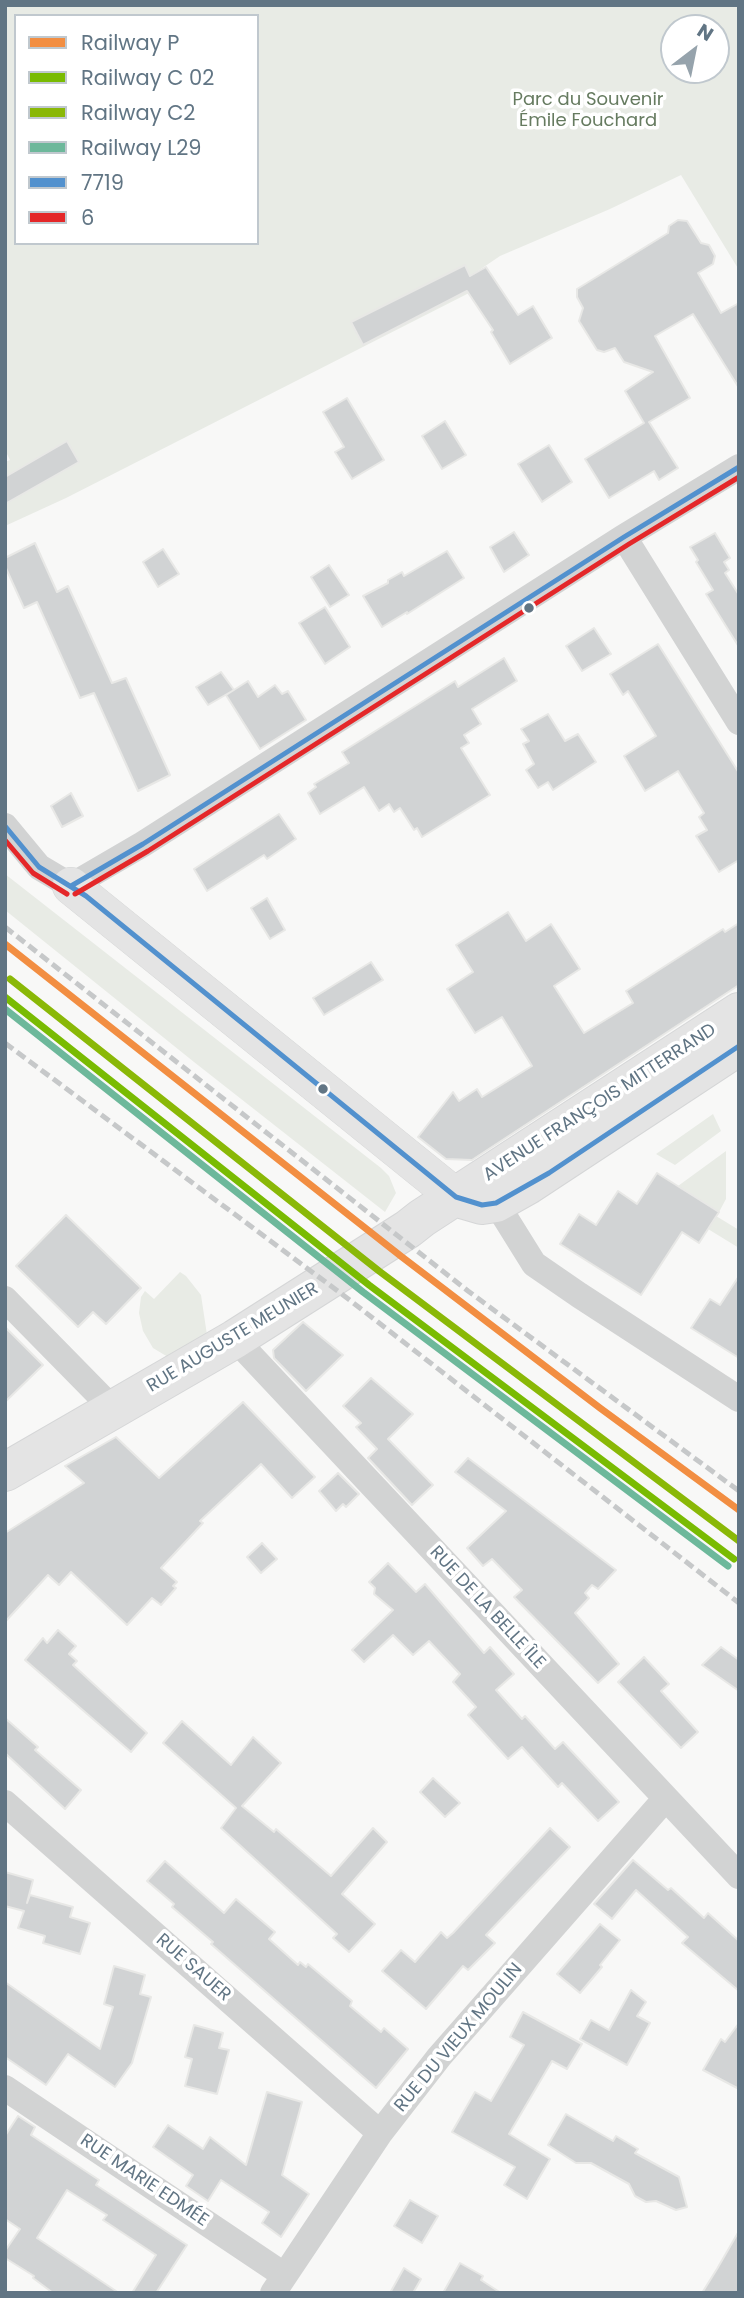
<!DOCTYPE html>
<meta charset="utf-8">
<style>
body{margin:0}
#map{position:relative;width:744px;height:2298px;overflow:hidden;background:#f8f8f7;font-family:Poppins,sans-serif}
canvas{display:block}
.frame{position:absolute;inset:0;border:7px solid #617584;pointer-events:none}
.legend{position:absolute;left:14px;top:14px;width:245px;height:231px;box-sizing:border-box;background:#fff;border:2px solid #c0c8ce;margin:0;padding:9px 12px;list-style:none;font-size:21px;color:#617584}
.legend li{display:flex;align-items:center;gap:14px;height:35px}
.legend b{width:35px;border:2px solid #c0c8ce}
.north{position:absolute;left:660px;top:14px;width:70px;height:70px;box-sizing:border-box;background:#fff;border:2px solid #c0c8ce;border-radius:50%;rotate:32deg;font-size:19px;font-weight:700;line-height:28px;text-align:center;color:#617584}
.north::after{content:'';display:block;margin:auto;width:24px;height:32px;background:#96a3ac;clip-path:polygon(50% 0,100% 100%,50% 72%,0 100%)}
</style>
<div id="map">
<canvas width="744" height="2298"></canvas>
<div class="frame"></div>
<ul class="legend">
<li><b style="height:9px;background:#f28e42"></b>Railway P</li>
<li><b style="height:9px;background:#79bb02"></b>Railway C 02</li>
<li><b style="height:9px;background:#8ab807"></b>Railway C2</li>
<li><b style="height:9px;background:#6db89b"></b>Railway L29</li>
<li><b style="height:9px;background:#5291ce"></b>7719</li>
<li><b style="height:9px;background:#e42729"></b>6</li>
</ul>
<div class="north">N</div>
</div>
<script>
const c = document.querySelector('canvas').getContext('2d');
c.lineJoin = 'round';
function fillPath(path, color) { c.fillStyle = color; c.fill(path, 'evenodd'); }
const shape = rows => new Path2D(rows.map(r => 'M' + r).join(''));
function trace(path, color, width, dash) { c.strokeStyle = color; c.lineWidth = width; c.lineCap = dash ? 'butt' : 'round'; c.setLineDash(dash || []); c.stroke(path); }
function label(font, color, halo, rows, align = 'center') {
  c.font = font + ' Poppins,sans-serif'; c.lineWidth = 7; c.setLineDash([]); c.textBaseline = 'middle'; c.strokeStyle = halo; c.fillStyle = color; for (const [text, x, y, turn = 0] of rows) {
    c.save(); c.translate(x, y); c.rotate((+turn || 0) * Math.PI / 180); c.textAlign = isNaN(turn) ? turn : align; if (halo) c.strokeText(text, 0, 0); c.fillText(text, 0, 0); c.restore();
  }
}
fillPath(shape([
 [5,5,739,5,739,270,681,175,610,209,500,256,472,275,469,293,66,498,5,526,5,462,10,460,5,450],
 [16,16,257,16,257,243,16,243],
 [674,28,716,28,716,70,674,70],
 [5,874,381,1168,389,1176,396,1193,385,1212,194,1062,5,910],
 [713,1114,721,1131,675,1165,656,1154],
 [726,1151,726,1199,719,1212,678,1186],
 [716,1216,739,1230,739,1248,708,1229],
 [180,1272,186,1276,201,1295,207,1335,173,1360,153,1348,143,1331,139,1313,141,1297,145,1291,154,1299]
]), '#e8ebe5');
const building = shape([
 [678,220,687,221,701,243,709,245,715,256,713,264,698,273,721,313,739,303,739,388,693,314,655,336,690,398,649,422,678,468,659,480,654,471,609,498,585,459,644,423,625,391,653,372,624,362,615,348,604,352,597,350,579,321,583,308,577,297,577,289,668,233,669,226,678,220],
 [465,265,470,276,486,267,518,315,533,306,552,338,510,364,491,332,493,330,467,291,363,345,351,322,465,265],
 [347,398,384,460,352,479,335,452,344,447,323,412,347,398],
 [445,421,466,455,442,469,422,436,445,421],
 [67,441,79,462,5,504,5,477,67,441],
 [549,445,572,482,542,502,518,464,549,445],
 [514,532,529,555,504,572,490,547,514,532],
 [715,533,730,558,724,562,729,570,725,573,739,595,739,647,706,594,713,590,696,562,698,560,690,547,715,533],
 [35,543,57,592,68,586,112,683,126,678,170,775,138,791,94,693,80,698,37,602,24,608,5,566,5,558,35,543],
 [163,549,179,574,158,587,143,562,163,549],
 [447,551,464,578,407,614,407,612,382,627,363,596,388,583,388,580,402,572,404,576,447,551],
 [329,565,349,595,330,607,311,577,329,565],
 [325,607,350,647,325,664,299,623,325,607],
 [594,628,611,654,582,671,566,646,594,628],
 [658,644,739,773,739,860,719,872,696,836,707,830,699,817,704,813,678,771,645,791,624,756,656,736,628,691,623,695,610,674,658,644],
 [504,658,517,681,472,709,481,724,464,735,469,743,461,748,490,795,422,837,417,828,414,830,400,808,394,812,389,804,379,811,364,787,320,814,308,793,316,787,314,784,349,763,342,752,455,681,458,687,504,658],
 [221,672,234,690,208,705,196,687,221,672],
 [248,681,258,697,275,685,282,694,288,691,306,720,260,749,226,695,248,681],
 [548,714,565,741,578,734,596,762,553,790,548,782,538,788,526,770,534,764,523,744,529,741,521,729,548,714],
 [71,793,83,816,62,827,51,806,71,793],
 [279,814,296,839,267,859,264,855,207,891,194,869,279,814],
 [267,898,285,930,270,939,251,908,267,898],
 [508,912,526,941,551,924,580,969,554,986,584,1033,633,1003,626,991,723,929,725,932,739,923,739,985,472,1160,446,1159,418,1137,453,1092,459,1101,477,1089,482,1097,532,1066,502,1017,475,1033,447,989,473,972,456,945,508,912],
 [371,962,383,980,324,1015,313,998,371,962],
 [657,1173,719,1212,699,1243,682,1232,641,1295,560,1244,579,1214,596,1225,618,1191,637,1204,657,1173],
 [66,1215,141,1288,106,1324,93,1312,78,1327,16,1266,66,1215],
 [739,1276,739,1358,691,1328,710,1299,720,1305,739,1276],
 [303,1322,343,1355,306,1391,274,1358,273,1350,303,1322],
 [5,1327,43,1365,5,1402,5,1327],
 [371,1378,413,1414,388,1439,433,1485,412,1505,368,1458,377,1449,356,1427,361,1423,343,1406,371,1378],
 [243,1402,315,1477,292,1498,261,1464,200,1521,203,1523,161,1568,177,1582,173,1586,176,1588,161,1605,152,1598,127,1625,71,1572,59,1585,48,1575,5,1622,5,1533,84,1483,65,1466,116,1437,159,1478,243,1402],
 [468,1458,616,1570,598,1589,592,1585,585,1593,589,1598,575,1613,619,1664,598,1683,514,1597,522,1590,492,1559,483,1566,467,1548,506,1511,455,1472,468,1458],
 [338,1473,359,1494,346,1507,343,1504,336,1511,319,1491,338,1473],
 [262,1543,277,1559,261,1573,247,1557,262,1543],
 [388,1563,416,1592,425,1584,484,1653,490,1647,514,1674,496,1690,522,1719,525,1716,555,1749,563,1742,619,1802,598,1821,562,1783,558,1787,522,1747,508,1759,468,1715,476,1707,453,1682,460,1674,429,1641,413,1655,393,1635,364,1662,352,1650,393,1610,374,1594,375,1588,369,1582,388,1563],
 [58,1630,76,1646,69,1654,77,1661,73,1665,147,1733,131,1752,25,1660,43,1638,47,1643,58,1630],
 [721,1647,739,1660,739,1691,702,1665,721,1647],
 [644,1657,669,1684,661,1691,698,1732,681,1748,618,1682,644,1657],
 [5,1718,38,1747,35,1750,81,1790,65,1809,5,1753,5,1718],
 [182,1721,231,1765,253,1737,281,1763,242,1806,274,1832,276,1829,331,1876,373,1828,387,1842,342,1894,375,1924,349,1952,333,1938,337,1934,221,1828,236,1808,163,1743,182,1721],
 [433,1778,460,1803,445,1817,420,1792,433,1778],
 [550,1828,570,1847,486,1935,495,1943,468,1970,463,1966,426,2009,382,1971,401,1950,415,1962,441,1932,447,1938,453,1933,550,1828],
 [633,1860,668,1890,671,1888,704,1918,708,1913,739,1941,739,1991,682,1943,688,1937,636,1890,612,1919,594,1904,633,1860],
 [165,1861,224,1913,236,1899,275,1932,269,1939,298,1965,300,1962,306,1967,308,1964,352,2001,350,2006,381,2032,384,2028,408,2049,376,2088,211,1944,213,1942,172,1907,174,1904,147,1881,165,1861],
 [5,1872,33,1880,27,1903,30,1895,73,1907,70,1917,90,1923,80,1954,43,1943,45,1936,18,1928,24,1911,5,1906,5,1872],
 [600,1924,620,1940,600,1965,602,1967,580,1993,557,1974,600,1924],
 [114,1966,145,1975,140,1994,151,1997,132,2063,115,2087,68,2054,46,2085,5,2057,5,1982,100,2049,113,2007,104,2004,114,1966],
 [631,1990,646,2002,637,2016,650,2023,627,2065,580,2039,591,2020,609,2030,631,1990],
 [523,2012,582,2044,567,2069,552,2061,509,2134,550,2159,527,2199,504,2185,515,2167,452,2132,475,2092,491,2101,524,2045,510,2037,523,2012],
 [739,2023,739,2089,703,2070,721,2039,725,2042,739,2023],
 [194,2025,223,2033,219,2048,229,2050,217,2094,185,2086,192,2059,185,2057,194,2025],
 [267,2092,302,2102,282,2175,309,2194,281,2237,262,2223,269,2212,221,2180,208,2201,186,2186,193,2175,153,2147,168,2125,203,2149,210,2137,246,2165,267,2092],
 [566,2114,613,2141,616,2136,638,2149,635,2153,679,2177,687,2207,676,2210,656,2201,646,2202,635,2196,629,2184,591,2163,576,2163,548,2145,566,2114],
 [18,2116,35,2127,31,2135,99,2180,96,2185,187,2245,156,2293,132,2293,156,2255,103,2220,107,2215,67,2190,37,2238,119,2293,53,2293,33,2278,34,2276,5,2258,5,2251,20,2229,5,2219,5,2136,18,2116],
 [410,2200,438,2216,422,2243,394,2226,410,2200],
 [739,2231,739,2293,702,2293,717,2269,739,2231],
 [460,2263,483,2276,481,2280,501,2293,443,2293,460,2263],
 [404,2268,421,2279,413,2293,390,2293,404,2268]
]);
fillPath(building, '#d1d3d4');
trace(building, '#e8e8e6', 2);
const secondary = shape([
 [71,886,456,1197]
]);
const primary = shape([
 [458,1198,482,1205,496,1203,528,1185,739,1046],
 [5,1472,235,1339,408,1229,422,1218,739,1012]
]);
trace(secondary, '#d5d6d6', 38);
trace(primary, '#d5d6d7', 40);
trace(shape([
 [624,537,739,722],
 [5,826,39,867,71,886,143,844,624,537,739,467],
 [496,1203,534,1264,579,1295,739,1399],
 [5,1299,113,1409],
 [235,1339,739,1876],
 [5,1803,380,2133],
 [5,2088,284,2275],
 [273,2293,380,2133,439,2057,666,1798]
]), '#d2d3d3', 26);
trace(secondary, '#e4e4e4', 37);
trace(primary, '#e4e4e4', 38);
trace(shape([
 [5,927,468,1291,739,1491],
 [5,1043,347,1298,739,1603]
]), '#c6c8c9', 5, [10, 5]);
trace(shape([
 [5,826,39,867,86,896,456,1197,482,1205,496,1203,549,1173,739,1046],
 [71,886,143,844,624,537,739,467]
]), '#5291ce', 5);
trace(shape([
 [5,840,33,873,67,894],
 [75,894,148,851,629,544,739,477]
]), '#e42729', 5);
trace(shape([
 [5,944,402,1257,600,1408,739,1510]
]), '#f28e42', 7);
trace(shape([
 [5,997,369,1285,734,1559]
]), '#79bb02', 7);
trace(shape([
 [10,979,379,1271,739,1541]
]), '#8ab807', 7);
trace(shape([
 [5,1009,363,1292,728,1566]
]), '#6db89b', 7);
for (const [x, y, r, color] of [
 [529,608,6,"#617584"],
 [323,1089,6,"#617584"]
]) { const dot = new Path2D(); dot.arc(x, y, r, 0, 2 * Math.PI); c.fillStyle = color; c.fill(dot); trace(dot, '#fff', 2.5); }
label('18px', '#667b60', '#fff', [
 ["Parc du Souvenir",588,100],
 ["Émile Fouchard",588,121]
]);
label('18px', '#617584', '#fff', [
 ["AVENUE FRANÇOIS MITTERRAND",600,1103,-33],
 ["RUE AUGUSTE MEUNIER",233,1338,-31],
 ["RUE DE LA BELLE ÎLE",487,1608,47],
 ["RUE SAUER",193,1968,41],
 ["RUE DU VIEUX MOULIN",459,2038,-50],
 ["RUE MARIE EDMÉE",144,2181,34]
]);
</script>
